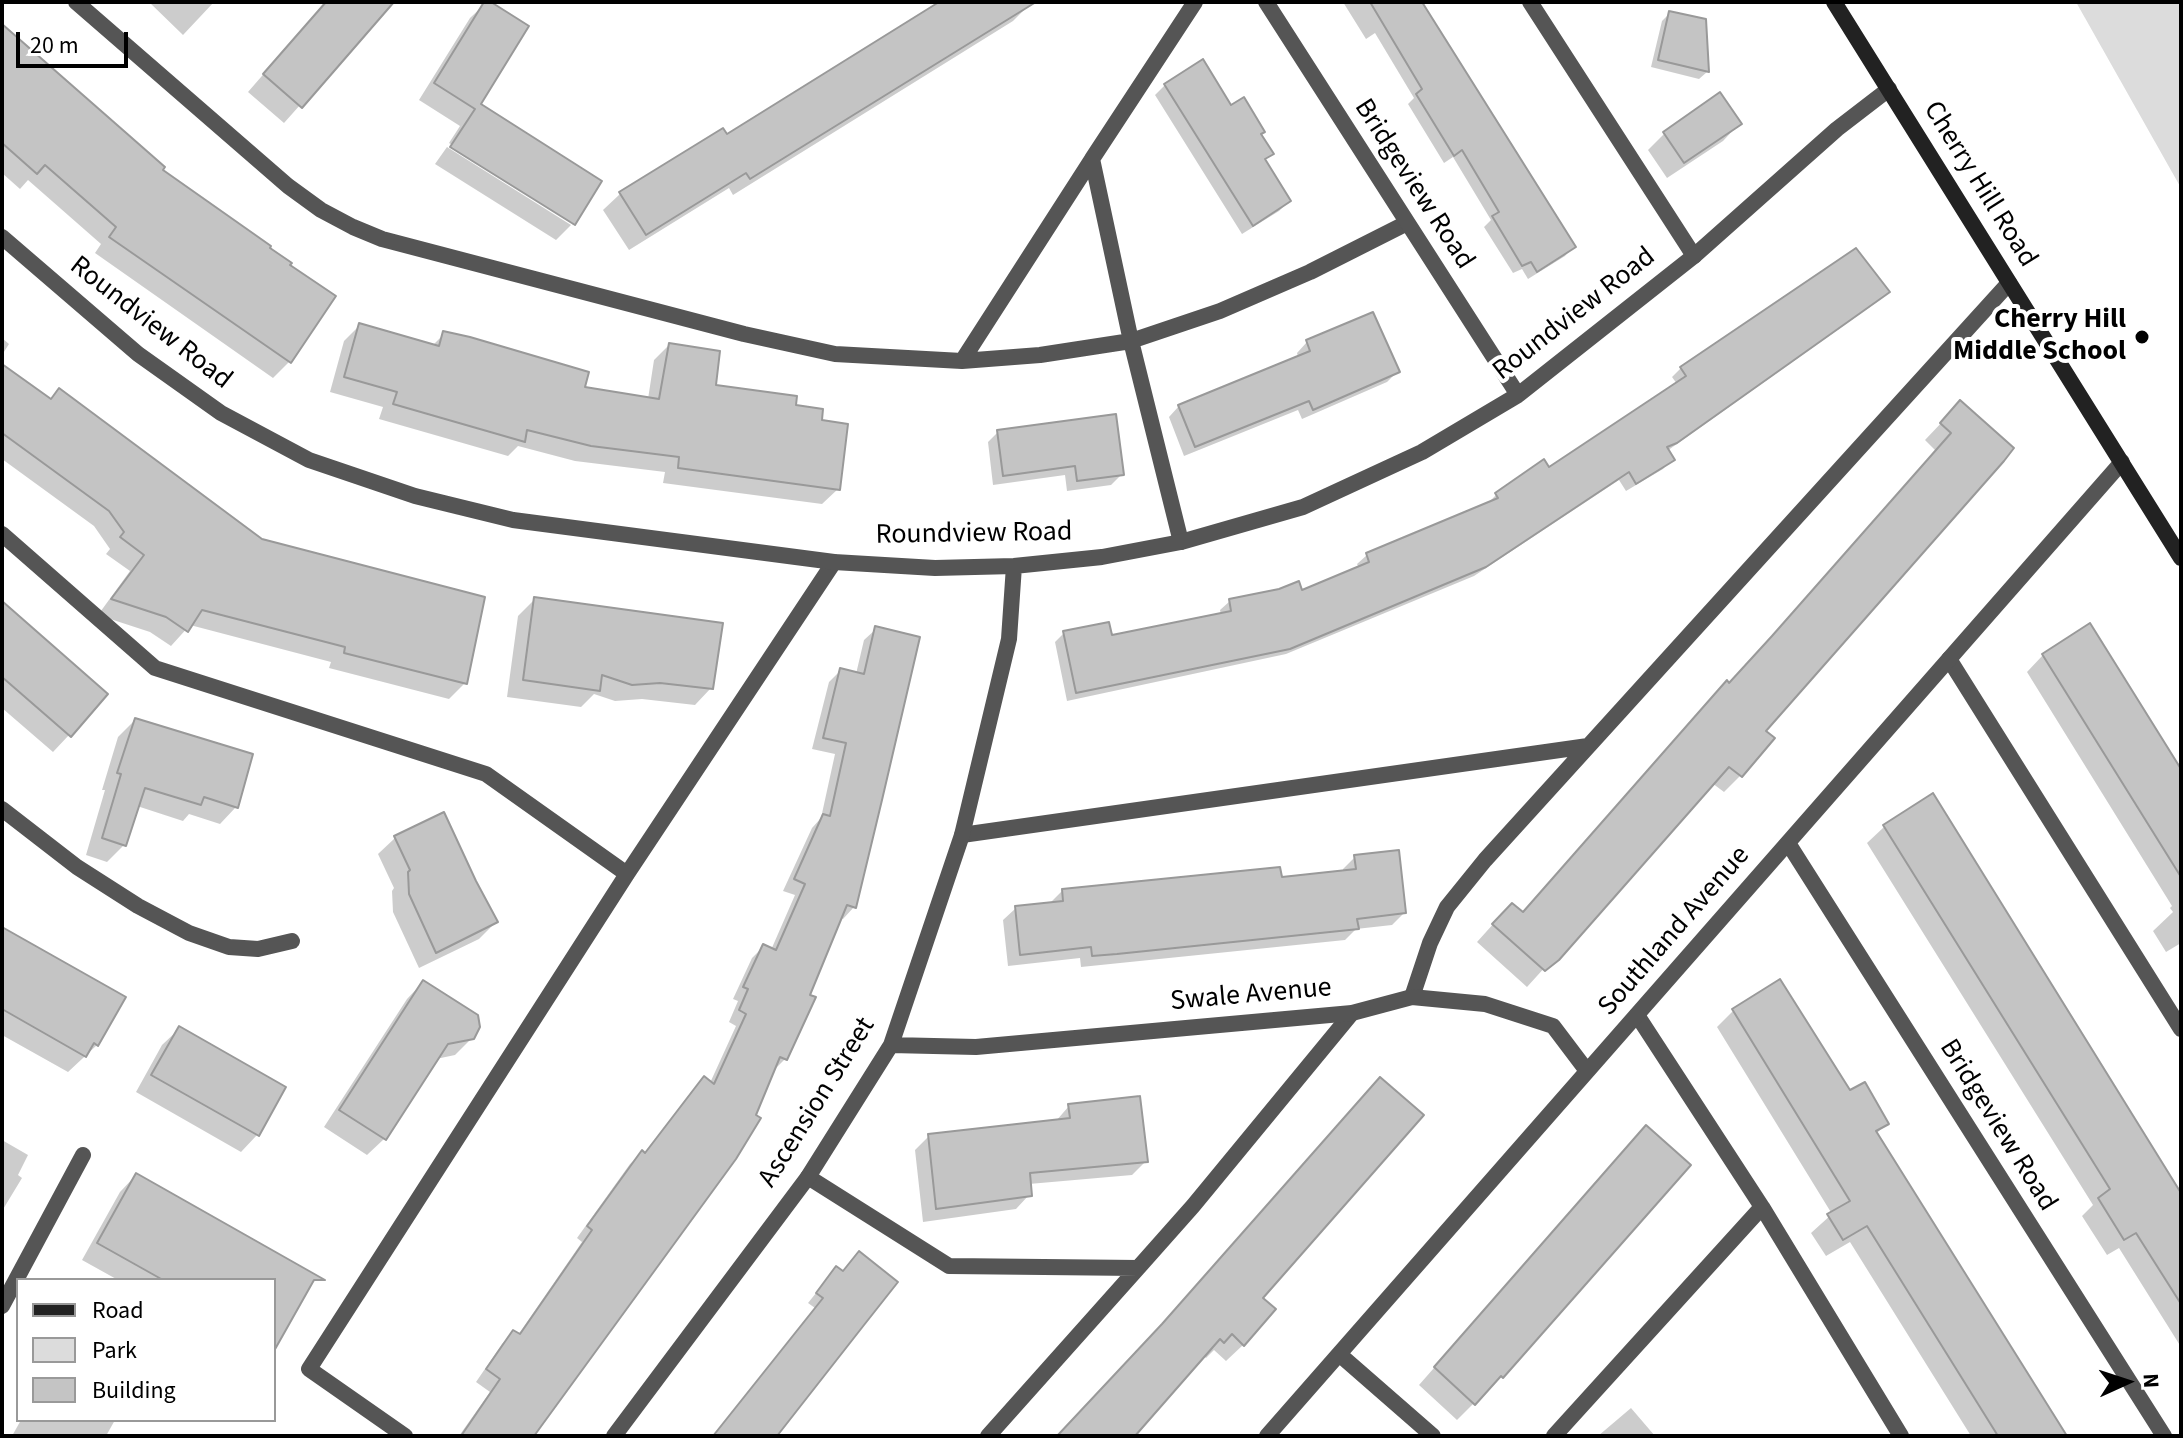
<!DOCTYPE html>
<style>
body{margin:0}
#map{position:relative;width:2183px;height:1438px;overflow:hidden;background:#fff;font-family:"Source Sans 3",sans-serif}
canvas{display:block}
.frame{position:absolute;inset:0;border:4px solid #000;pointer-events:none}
.legend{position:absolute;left:16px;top:1278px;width:260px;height:144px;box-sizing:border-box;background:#fff;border:2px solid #999;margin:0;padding:10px 14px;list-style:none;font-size:24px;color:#000}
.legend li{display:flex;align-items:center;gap:16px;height:40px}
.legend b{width:40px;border:2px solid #999}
.north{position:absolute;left:2087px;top:1342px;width:80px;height:80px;-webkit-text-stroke:6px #fff;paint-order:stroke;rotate:87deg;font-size:22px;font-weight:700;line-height:32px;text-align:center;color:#000}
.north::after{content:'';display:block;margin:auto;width:28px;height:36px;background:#000;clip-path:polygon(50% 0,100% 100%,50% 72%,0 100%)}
.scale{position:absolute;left:16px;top:32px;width:112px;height:36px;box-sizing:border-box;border:4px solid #000;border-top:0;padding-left:10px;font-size:24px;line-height:28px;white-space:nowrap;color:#000;-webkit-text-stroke:6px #fff;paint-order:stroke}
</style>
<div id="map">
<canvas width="2183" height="1438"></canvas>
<div class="frame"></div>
<ul class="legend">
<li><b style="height:10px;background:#222"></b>Road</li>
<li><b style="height:22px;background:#dcdcdc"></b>Park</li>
<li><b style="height:22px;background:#c4c4c4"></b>Building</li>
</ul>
<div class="north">N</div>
<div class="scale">20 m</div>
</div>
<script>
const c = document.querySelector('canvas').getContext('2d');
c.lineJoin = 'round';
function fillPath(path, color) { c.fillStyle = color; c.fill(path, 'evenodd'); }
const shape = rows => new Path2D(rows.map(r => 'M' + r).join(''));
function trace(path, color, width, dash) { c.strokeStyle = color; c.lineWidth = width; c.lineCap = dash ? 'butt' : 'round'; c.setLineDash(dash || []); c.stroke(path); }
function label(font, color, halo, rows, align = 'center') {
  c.font = font + ' "Source Sans 3",sans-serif'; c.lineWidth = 8; c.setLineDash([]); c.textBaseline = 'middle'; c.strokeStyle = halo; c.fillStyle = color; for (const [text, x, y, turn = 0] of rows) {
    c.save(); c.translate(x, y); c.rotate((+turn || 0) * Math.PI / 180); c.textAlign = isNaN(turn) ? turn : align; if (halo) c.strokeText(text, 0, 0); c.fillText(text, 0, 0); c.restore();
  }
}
fillPath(shape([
 [2076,2,2181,2,2181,188]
]), '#dcdcdc');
fillPath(shape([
 [149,2,214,2,183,35],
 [326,2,392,2,284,123,248,92],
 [487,2,478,104,599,181,572,225,572,221,449,143,460,126,419,100,470,18],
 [944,2,1028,2,1030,4,1013,21,733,195,729,188,629,250,603,210,620,194,726,137],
 [1343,2,1420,2,1573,247,1565,256,1528,279,1522,269,1513,273,1484,227,1491,220,1453,157,1444,163,1408,104,1414,98,1375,33,1366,39],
 [1670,13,1704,20,1707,72,1699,79,1651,67,1662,21],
 [2,48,160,170,334,297,289,362,273,378,95,253,101,244,28,180,20,189,2,173],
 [1165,85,1231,108,1259,135,1271,154,1264,161,1289,201,1279,211,1242,234,1155,95],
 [1739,124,1723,141,1667,178,1648,150,1664,134],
 [447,147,571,225,556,240,435,164],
 [1887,292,1878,301,1667,451,1672,459,1663,469,1626,491,1619,480,1474,576,1286,654,1067,701,1055,642,1064,633,1110,638,1221,615,1220,610,1230,601,1301,592,1359,568,1357,564,1367,555,1487,504,1496,495,1549,470,1677,384,1672,377,1681,368],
 [360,325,432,346,444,334,583,389,648,399,654,360,669,345,713,387,794,407,838,489,822,504,663,483,665,472,575,461,518,446,508,456,379,419,383,407,330,392,344,341],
 [2,338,9,344,2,355],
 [1307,342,1397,372,1387,382,1302,419,1298,410,1184,456,1169,417,1179,406,1298,357,1297,353],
 [2,366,50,400,60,390,261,541,465,683,449,699,329,668,331,662,190,625,171,646,150,632,98,615,130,571,106,554,110,549,94,526,2,459],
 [1944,420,2011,448,1763,731,1740,776,1724,792,1712,783,1527,987,1477,942,1495,922,1522,914,1755,655,1936,451,1925,440],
 [998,432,1122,474,1111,485,1067,491,1065,475,993,485,988,442],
 [535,599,711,688,695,705,642,699,615,701,594,694,581,707,507,697,518,616],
 [2,604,69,735,53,752,2,708],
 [876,629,854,907,843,919,839,917,786,1058,774,1070,533,1436,459,1436,490,1392,476,1382,502,1344,513,1332,518,1335,582,1242,577,1238,630,1164,642,1153,644,1154,692,1091,704,1079,710,1083,736,1026,729,1022,738,1001,733,999,752,958,763,947,771,950,795,895,783,891,812,828,821,818,835,754,812,749,829,682,841,670,856,674,864,640],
 [2043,655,2181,774,2181,943,2166,952,2153,931,2173,912,2170,908,2172,906,2027,672],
 [135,720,236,807,220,824,189,814,183,821,137,806,124,845,107,862,86,855,105,790,102,790,118,737],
 [1932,796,2181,1195,2181,1347,2119,1248,2107,1255,2082,1216,2093,1205,1867,843,1884,827],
 [395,838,496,922,479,939,419,968,393,912,392,891,394,888,378,854],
 [1355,857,1404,913,1392,925,1356,929,1345,940,1081,967,1080,958,1008,966,1003,920,1016,908,1050,903,1062,891,1280,879,1343,873,1343,869],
 [2,929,97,1045,68,1072,2,1035],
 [423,982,472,1038,455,1055,436,1059,384,1139,367,1155,324,1127,407,999],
 [1733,1011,1850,1093,1887,1123,1876,1134,2065,1436,1971,1436,1850,1242,1826,1256,1811,1233,1832,1214,1717,1027],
 [179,1029,257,1135,241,1152,136,1092,162,1045],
 [1069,1106,1146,1161,1132,1175,1029,1184,1029,1195,1016,1209,923,1222,915,1150,929,1136,1056,1121],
 [2,1140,28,1155,18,1175,22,1178,2,1211],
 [1630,1145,1474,1403,1457,1420,1419,1385],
 [136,1175,315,1275,274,1345,274,1280,118,1280,82,1260,120,1192],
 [836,1268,774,1436,714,1436,815,1308,808,1303],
 [1261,1298,1274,1309,1243,1345,1226,1361,1214,1350,1206,1358,1203,1355,1132,1436,1058,1436,1088,1404],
 [1631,1408,1655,1436,1598,1436],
 [21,1420,115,1420,106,1436,12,1436]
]), '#0003');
const building = shape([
 [326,2,394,2,302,108,263,74,326,2],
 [484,2,491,2,529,26,481,104,602,181,575,225,450,147,475,109,434,83,484,2],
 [939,2,1036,2,750,179,746,173,646,235,619,192,723,128,727,134,939,2],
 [1370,2,1422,2,1576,247,1537,272,1531,262,1522,266,1492,216,1499,212,1462,150,1454,156,1416,94,1422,89,1370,2],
 [1669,11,1706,19,1709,72,1658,60,1669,11],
 [2,24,165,167,163,170,271,246,270,248,292,263,290,265,336,296,291,363,109,237,116,227,45,165,37,174,2,143,2,24],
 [1203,59,1231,105,1244,97,1265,132,1261,134,1274,154,1265,159,1291,201,1253,226,1164,84,1203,59],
 [1720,92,1742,124,1684,163,1663,132,1720,92],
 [1856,248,1890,292,1677,443,1667,447,1675,460,1636,484,1629,472,1486,567,1290,649,1076,693,1063,631,1109,622,1112,635,1231,611,1229,599,1279,589,1299,581,1302,590,1369,562,1366,553,1498,498,1495,493,1544,459,1549,467,1686,376,1680,367,1856,248],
 [1373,312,1400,372,1313,410,1309,401,1195,447,1178,405,1310,351,1306,340,1373,312],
 [359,323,439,346,443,331,470,337,589,372,585,387,659,399,669,343,720,351,716,385,797,396,796,405,823,409,822,420,848,424,840,490,678,468,679,457,591,446,527,430,525,442,393,404,397,392,344,377,359,323],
 [2,364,51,399,59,388,262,539,485,597,467,684,344,653,345,647,202,610,188,632,166,617,111,599,144,555,120,537,124,532,109,511,2,433,2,364],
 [1960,400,2014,448,2004,461,1766,731,1775,738,1742,777,1729,767,1559,960,1545,971,1492,924,1512,903,1523,912,1727,680,1729,683,1772,636,1951,433,1940,423,1960,400],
 [1116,414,1124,475,1077,481,1075,466,1003,476,997,430,1116,414],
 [534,597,723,623,713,689,660,683,632,685,602,675,600,691,523,680,534,597],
 [2,601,108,694,71,737,2,677,2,601],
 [2090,623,2181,769,2181,877,2042,654,2090,623],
 [875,626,920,637,882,800,856,908,847,905,810,995,816,997,787,1060,780,1057,756,1115,761,1118,736,1159,534,1436,461,1436,500,1379,486,1369,513,1330,520,1334,592,1230,587,1226,642,1150,645,1153,704,1076,714,1084,746,1014,739,1010,748,989,743,987,763,944,776,950,805,884,794,879,823,814,830,816,846,743,823,738,840,668,864,674,875,626],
 [135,718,253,754,238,808,204,797,201,805,145,788,126,846,102,838,121,774,117,773,135,718],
 [1933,793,2181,1193,2181,1304,2136,1233,2124,1240,2098,1198,2110,1189,1883,825,1933,793],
 [444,812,476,881,498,922,436,953,409,894,408,872,410,870,394,836,444,812],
 [1399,850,1406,913,1357,919,1359,929,1117,954,1092,956,1091,947,1020,955,1015,906,1063,901,1062,889,1280,867,1282,877,1356,869,1354,855,1399,850],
 [2,927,126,997,98,1046,94,1043,86,1057,2,1009,2,927],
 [1780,979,1850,1090,1865,1082,1889,1124,1876,1131,2067,1436,1998,1436,1867,1226,1843,1240,1827,1214,1850,1201,1732,1009,1780,979],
 [423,980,478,1015,480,1027,474,1039,448,1044,386,1140,339,1110,423,980],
 [179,1026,286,1087,259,1136,151,1075,179,1026],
 [1380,1077,1424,1115,1263,1298,1276,1309,1244,1346,1232,1334,1224,1343,1220,1339,1135,1436,1057,1436,1162,1324,1380,1077],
 [1140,1096,1148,1162,1030,1173,1032,1196,936,1209,928,1134,1070,1118,1068,1104,1140,1096],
 [1646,1125,1691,1165,1503,1378,1501,1376,1475,1405,1434,1367,1646,1125],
 [136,1173,325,1280,314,1280,274,1351,274,1280,163,1280,97,1243,136,1173],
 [859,1251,898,1282,864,1325,777,1436,713,1436,823,1298,816,1293,836,1266,843,1271,859,1251]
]);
fillPath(building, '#c4c4c4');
trace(building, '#999', 2);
trace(shape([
 [76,2,288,186,321,210,353,227,382,239,744,334,835,354,962,361,1040,355,1131,341,1220,311,1310,272,1407,223],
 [1530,2,1694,256],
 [962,361,1092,159],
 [2,534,155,668,486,774,627,874],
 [1181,542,1131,341,1092,159,1195,2],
 [1949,659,2181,1029],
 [962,835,1588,746],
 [1412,997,1430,943,1447,907,1485,860,2009,283],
 [1637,1015,1762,1207,1901,1436],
 [808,1177,949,1266,1138,1268,1193,1206,1352,1013],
 [405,1436,309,1369,627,874,834,562],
 [988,1436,1138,1268],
 [1554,1436,1762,1207]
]), '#555', 16);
trace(shape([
 [1266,2,1518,395],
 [2,237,138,354,221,413,309,460,415,496,513,520,834,562,935,568,1014,566,1102,557,1181,542,1303,507,1422,452,1518,395,1694,256,1837,129,1889,89],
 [2,809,77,867,138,906,189,933,229,947,258,949,292,941],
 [1788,843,2164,1436],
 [891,1045,976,1047,1352,1013,1412,997,1485,1004,1553,1026,1587,1071],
 [2,1306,83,1155],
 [1339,1354,1433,1436],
 [614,1436,808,1177,891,1045,962,835,1009,639,1014,566],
 [1267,1436,2122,462]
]), '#555', 16);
trace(shape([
 [1834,2,2181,558]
]), '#222', 16);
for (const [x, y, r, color] of [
 [2142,337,8,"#000"]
]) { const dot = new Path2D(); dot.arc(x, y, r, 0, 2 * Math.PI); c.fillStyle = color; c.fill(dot); trace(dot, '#fff', 3); }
label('28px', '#000', '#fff', [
 ["Bridgeview Road",1413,185,57],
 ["Cherry Hill Road",1979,185,58],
 ["Roundview Road",1575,315,-38],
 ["Roundview Road",150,324,38],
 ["Roundview Road",974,535,-1],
 ["Southland Avenue",1675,932,-49],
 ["Swale Avenue",1251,996,-5],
 ["Ascension Street",818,1103,-58],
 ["Bridgeview Road",1997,1126,58]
]);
label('bold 28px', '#000', '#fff', [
 ["Cherry Hill",2126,321],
 ["Middle School",2126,353]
], 'right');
</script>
